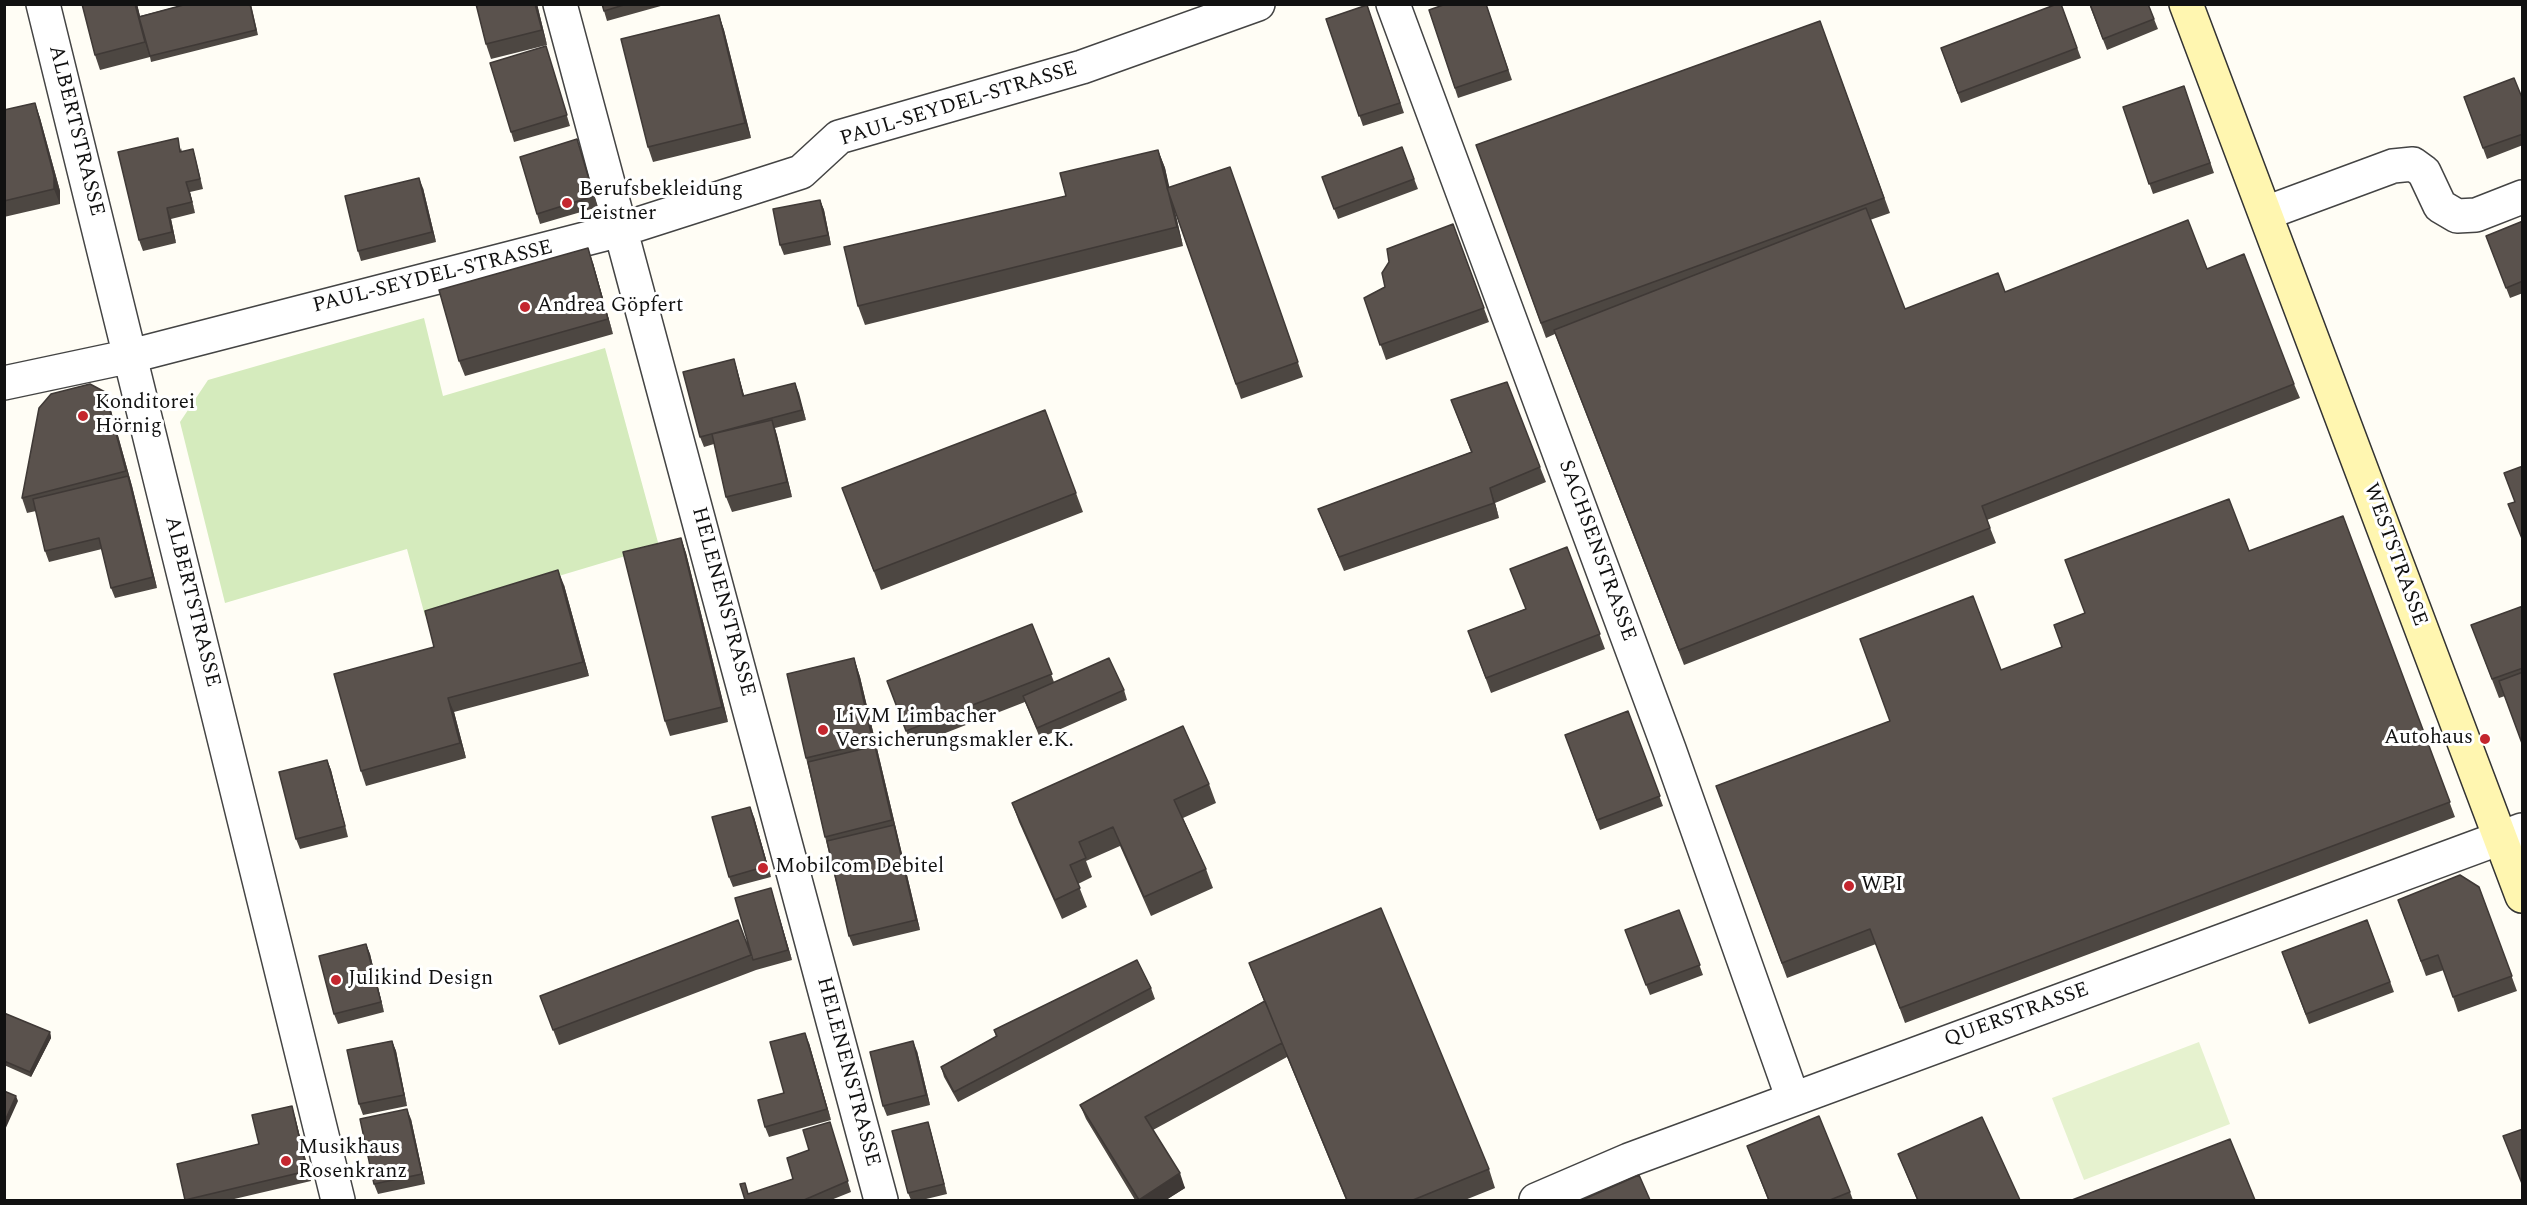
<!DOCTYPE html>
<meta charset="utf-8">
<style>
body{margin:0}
#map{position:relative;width:2527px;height:1205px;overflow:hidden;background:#fffdf5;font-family:Spectral,serif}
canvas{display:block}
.frame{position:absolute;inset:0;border:6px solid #111;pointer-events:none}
</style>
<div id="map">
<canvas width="2527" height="1205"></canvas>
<div class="frame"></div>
</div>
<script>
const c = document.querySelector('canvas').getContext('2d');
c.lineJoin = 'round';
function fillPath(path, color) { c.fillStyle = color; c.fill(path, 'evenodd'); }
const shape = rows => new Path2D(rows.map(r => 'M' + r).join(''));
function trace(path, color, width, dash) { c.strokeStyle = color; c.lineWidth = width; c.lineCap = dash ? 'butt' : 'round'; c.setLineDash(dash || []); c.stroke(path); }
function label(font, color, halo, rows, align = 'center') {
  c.font = font + ' Spectral,serif'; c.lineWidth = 6; c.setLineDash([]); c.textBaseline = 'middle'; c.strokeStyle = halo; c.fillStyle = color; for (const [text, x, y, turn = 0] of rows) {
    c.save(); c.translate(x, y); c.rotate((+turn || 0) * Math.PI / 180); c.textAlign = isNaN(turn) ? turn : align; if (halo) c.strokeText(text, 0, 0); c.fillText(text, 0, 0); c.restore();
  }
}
fillPath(shape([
 [424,318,443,396,605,348,659,546,425,616,407,549,225,603,180,422,208,380]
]), '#d5ebbd');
fillPath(shape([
 [2199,1042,2230,1124,2084,1180,2052,1098]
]), '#e6f2cf');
const minor = shape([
 [43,4,338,1200],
 [560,4,881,1200],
 [1393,4,1669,749,1793,1099],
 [2266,213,2393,166,2413,164,2424,172,2440,206,2457,216,2476,215,2522,197],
 [4,383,131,356,620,230,801,172,839,137,1082,67,1258,4],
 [1536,1200,1629,1160,2522,830]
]);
const secondary = shape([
 [2186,4,2522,896]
]);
trace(minor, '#444', 36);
trace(secondary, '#333', 36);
trace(minor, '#fff', 33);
trace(secondary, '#fff6b0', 33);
fillPath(shape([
 [82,4,137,4,140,16,187,4,251,4,258,35,151,62,150,57,100,70,95,55],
 [537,4,547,45,491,59,486,44],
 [602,4,668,4,607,21],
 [1486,4,1512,80,1458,98,1429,10],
 [2061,4,2081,58,1961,103,1941,48],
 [2089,4,2148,4,2158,29,2107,50],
 [1367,5,1404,113,1363,126,1326,19],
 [719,15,724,30,751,138,653,162,648,147],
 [1820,21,1890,213,1870,220,1905,309,2005,292,2207,269,2294,384,2300,398,1987,520,1996,543,1684,665,1555,334,1546,338,1476,145],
 [546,46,570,126,514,142,511,132],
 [2184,86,2214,173,2153,194,2123,107],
 [2464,97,2523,100,2523,145,2487,159],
 [35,103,40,118,60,191,60,204,4,217,4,110],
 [577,139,598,207,540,224,537,214],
 [1402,147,1418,189,1338,219,1322,177],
 [181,148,182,152,193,149,196,160,203,189,190,192,195,213,171,219,176,243,143,251,139,240],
 [1158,150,1165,168,1169,188,1230,167,1303,377,1241,399,1174,208,1183,246,865,325,858,306,1066,196],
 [423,188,436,242,361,261,358,251],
 [820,200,824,210,831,245,784,255,780,245],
 [2523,221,2523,293,2510,298,2486,236],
 [1453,224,1489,322,1386,360,1364,298,1385,287],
 [593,263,613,334,465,376,459,361],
 [734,359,744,396,795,383,806,420,775,428,792,497,732,512,726,497,714,444,704,447,700,437],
 [105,392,110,407,132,486,157,588,115,598,111,588,102,549,49,562,45,551,36,511,27,513,22,498],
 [1451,400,1540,467,1546,482,1495,503,1499,518,1344,571,1318,509,1471,452],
 [1076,493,1083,512,881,590,849,507],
 [2343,516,2455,817,1905,1023,1876,944,1787,978,1716,786,1890,721,2001,670,2062,647,2249,551],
 [681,538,686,553,728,722,670,736,665,721],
 [1567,547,1605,649,1491,693,1468,631,1525,609],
 [564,585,589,676,454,712,466,758,366,786,361,771,434,647],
 [2523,606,2523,746,2505,696,2499,698,2471,625],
 [1032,624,1054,682,1124,690,1127,700,1040,738,1025,702,912,746,887,681],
 [854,658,860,677,920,930,853,946,849,936,806,758],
 [1628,711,1663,806,1600,830,1565,735],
 [327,760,331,770,348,837,300,849,296,839],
 [1209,784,1216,803,1183,818,1206,869,1213,888,1151,916,1120,846,1086,861,1092,877,1078,884,1087,907,1062,919,1019,822,1012,803],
 [754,817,771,877,733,887,729,877],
 [2479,887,2517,991,2458,1012,2444,970,2426,976,2398,900],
 [771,888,792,960,756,970,559,1045,540,996,738,920,753,960],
 [1679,910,1703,975,1650,995,1625,930],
 [2367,920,2394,992,2309,1024,2282,952],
 [366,944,370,954,384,1012,338,1024,334,1014],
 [1249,963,1489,1169,1495,1188,1465,1200,1346,1200,1287,1057,1153,1130,1185,1188,1166,1200,1135,1200,1086,1119,1080,1105,1264,1001],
 [1151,988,1155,999,958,1102,944,1077,941,1067,996,1037,994,1030],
 [4,1013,50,1032,51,1038,31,1077,4,1065],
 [392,1041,396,1051,407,1106,363,1115,359,1104],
 [809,1043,831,1120,769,1137,765,1127],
 [917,1051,930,1105,887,1116,883,1106],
 [295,1117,311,1181,230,1200,186,1200,177,1164,259,1144],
 [411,1119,425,1184,378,1194,374,1184],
 [830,1122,851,1192,831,1200,745,1200,793,1179,809,1150],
 [928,1122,931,1132,947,1194,922,1200,911,1200,908,1193],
 [1747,1146,1850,1192,1853,1200,1768,1200],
 [1898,1154,2020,1200,1917,1200]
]), '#4d4742');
fillPath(shape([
 [135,4,137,4,150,57,145,42],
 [535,4,537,4,547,45,542,30],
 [719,15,724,30,751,138,745,123],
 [35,103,40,118,60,191,60,204,54,189],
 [1158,150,1165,168,1183,246,1177,227],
 [419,178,423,188,436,242,432,232],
 [186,182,190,192,195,213,192,202],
 [820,200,824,210,831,245,828,235],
 [167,208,171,219,176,243,172,232],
 [588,248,593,263,613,334,608,319],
 [734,359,737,369,747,406,743,396],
 [795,383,799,393,806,420,802,410],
 [105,392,110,407,132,486,157,588,153,577,128,476],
 [772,420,777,435,792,497,787,482],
 [1490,488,1495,503,1499,518,1494,503],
 [681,538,686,553,728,722,722,707],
 [558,570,564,585,589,676,583,662],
 [854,658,860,677,880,761,873,742],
 [448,698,454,712,466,758,460,743],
 [875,746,880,761,920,930,916,920],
 [327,760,331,770,348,837],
 [750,807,754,817,771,877,767,866],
 [771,888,774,899,792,960,788,950],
 [366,944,370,954,384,1012,381,1002],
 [50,1032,51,1038,31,1077,30,1072],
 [805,1033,809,1043,831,1120,827,1109],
 [392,1041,396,1051,407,1106,404,1095],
 [913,1041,917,1051,930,1105,926,1095],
 [16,1096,18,1101,4,1132,4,1123],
 [292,1106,295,1117,311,1181,307,1171],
 [407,1109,411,1119,425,1184,422,1174],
 [928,1122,931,1132,947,1194,944,1184],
 [1180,1173,1185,1188,1166,1200,1139,1200]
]), '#3f3936');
const building = shape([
 [82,4,135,4,145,42,95,55,82,4],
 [187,4,250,4,256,30,150,56,139,17,187,4],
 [476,4,535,4,542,30,486,44,476,4],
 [602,4,627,4,604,11,602,4],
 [1446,4,1486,4,1508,70,1455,88,1429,10,1446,4],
 [2057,4,2061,4,2077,48,1958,93,1941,48,2057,4],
 [2090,4,2148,4,2154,19,2103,39,2090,4],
 [1367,5,1400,103,1359,116,1326,19,1367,5],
 [719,15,745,123,648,147,621,39,719,15],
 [1820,21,1884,198,1541,323,1476,145,1820,21],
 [546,46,567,115,511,132,490,63,546,46],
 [2514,78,2523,100,2523,134,2483,148,2464,97,2514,78],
 [2184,86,2210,163,2149,184,2123,107,2184,86],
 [35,103,54,176,54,189,4,201,4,110,35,103],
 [178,138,180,152,193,149,200,179,186,182,192,202,167,208,172,232,139,240,118,152,178,138],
 [577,139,594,196,537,214,520,157,577,139],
 [1402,147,1414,179,1334,209,1322,177,1402,147],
 [1158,150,1177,227,858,306,844,247,1066,196,1060,173,1158,150],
 [1230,167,1298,362,1236,384,1167,188,1230,167],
 [419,178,432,232,358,251,345,196,419,178],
 [820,200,828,235,780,245,773,209,820,200],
 [1866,208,1905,309,1998,273,2005,292,2188,220,2207,269,2244,254,2294,384,1982,506,1990,528,1679,650,1554,330,1866,208],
 [2523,221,2523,281,2506,288,2486,236,2523,221],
 [1453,224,1484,308,1380,345,1364,298,1385,287,1382,273,1389,262,1387,249,1453,224],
 [588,248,608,319,459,361,439,290,588,248],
 [734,359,743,396,795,383,802,410,700,437,683,372,734,359],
 [1507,382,1540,467,1490,488,1494,503,1339,557,1318,509,1472,452,1451,400,1507,382],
 [90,384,105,392,126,471,22,498,39,408,51,394,90,384],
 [1045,410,1076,493,874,571,842,488,1045,410],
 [772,420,787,482,726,497,712,434,772,420],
 [2523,466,2523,541,2508,504,2515,502,2504,473,2523,466],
 [128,476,153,577,111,588,99,538,45,551,33,499,128,476],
 [2229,499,2249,551,2343,516,2450,802,1900,1008,1870,929,1782,963,1716,786,1890,721,1860,639,1973,596,2001,670,2062,647,2054,625,2085,613,2065,560,2229,499],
 [681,538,722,707,665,721,623,552,681,538],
 [1567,547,1600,634,1486,678,1468,631,1526,609,1510,569,1567,547],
 [558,570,583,662,448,698,460,743,361,771,334,674,434,647,425,611,558,570],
 [2523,606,2523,668,2492,679,2471,625,2523,606],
 [1032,624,1052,674,906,731,887,681,1032,624],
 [854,658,873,742,806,758,787,674,854,658],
 [1109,658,1124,690,1037,728,1023,696,1109,658],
 [2523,672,2523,746,2499,681,2523,672],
 [1628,711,1660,796,1597,820,1565,735,1628,711],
 [1183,726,1209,784,1174,800,1206,869,1144,897,1113,827,1079,842,1086,858,1070,865,1080,888,1055,900,1012,803,1183,726],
 [875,746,892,820,825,837,808,762,875,746],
 [327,760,345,826,296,839,279,772,327,760],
 [750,807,767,866,729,877,712,817,750,807],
 [894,825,916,920,849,936,827,841,894,825],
 [2460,875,2479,887,2512,976,2453,997,2438,955,2421,961,2398,900,2460,875],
 [771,888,788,950,753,960,735,898,771,888],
 [1381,908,1489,1169,1413,1200,1347,1200,1249,963,1381,908],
 [1679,910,1700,965,1646,985,1625,930,1679,910],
 [738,920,751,955,553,1030,540,996,738,920],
 [2367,920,2390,982,2306,1014,2282,952,2367,920],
 [366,944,381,1002,334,1014,319,956,366,944],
 [1137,960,1151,988,954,1092,941,1067,997,1036,994,1030,1137,960],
 [1265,1001,1282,1043,1145,1117,1180,1173,1139,1200,1080,1105,1265,1001],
 [4,1013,50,1032,30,1072,4,1061,4,1013],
 [805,1033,827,1109,765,1127,758,1100,784,1093,770,1042,805,1033],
 [392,1041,404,1095,359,1104,347,1050,392,1041],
 [913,1041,926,1095,883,1106,870,1052,913,1041],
 [4,1091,16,1096,4,1123,4,1091],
 [292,1106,307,1171,185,1200,177,1164,259,1144,252,1115,292,1106],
 [407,1109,422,1174,374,1184,360,1119,407,1109],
 [1819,1116,1850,1192,1830,1200,1769,1200,1747,1146,1819,1116],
 [1982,1117,2020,1200,1918,1200,1898,1154,1982,1117],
 [830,1122,848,1181,804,1200,745,1200,740,1184,745,1183,748,1194,793,1179,787,1158,809,1150,803,1130,830,1122],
 [928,1122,944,1184,908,1193,892,1131,928,1122],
 [2523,1129,2523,1186,2503,1136,2523,1129],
 [2230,1139,2255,1200,2072,1200,2230,1139],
 [1639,1175,1650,1200,1582,1200,1639,1175]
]);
fillPath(building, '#5a524d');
trace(building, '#3f3936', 1.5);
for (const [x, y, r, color] of [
 [567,203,6,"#c4262e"],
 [525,307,6,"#c4262e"],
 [83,416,6,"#c4262e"],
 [823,730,6,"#c4262e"],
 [2485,739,6,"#c4262e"],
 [763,868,6,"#c4262e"],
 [1849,886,6,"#c4262e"],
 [336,980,6,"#c4262e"],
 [286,1161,6,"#c4262e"]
]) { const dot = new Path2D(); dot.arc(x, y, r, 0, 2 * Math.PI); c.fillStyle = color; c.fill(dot); trace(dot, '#fff', 2); }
label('21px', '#111', '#fff', [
 ["PAUL-SEYDEL-STRASSE",959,105,-17],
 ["ALBERTSTRASSE",75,131,76],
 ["PAUL-SEYDEL-STRASSE",433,278,-14],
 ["SACHSENSTRASSE",1596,551,70],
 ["WESTSTRASSE",2394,555,70],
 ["ALBERTSTRASSE",191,602,76],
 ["HELENENSTRASSE",722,602,75],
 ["QUERSTRASSE",2017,1016,-20],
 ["HELENENSTRASSE",847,1072,75]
]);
label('21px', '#111', '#fff', [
 ["Berufsbekleidung",579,191],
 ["Leistner",579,215],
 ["Andrea Göpfert",537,307],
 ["Konditorei",95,404],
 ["Hörnig",95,428],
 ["LiVM Limbacher",835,718],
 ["Versicherungsmakler e.K.",835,742],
 ["Autohaus",2473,739,"right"],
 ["Mobilcom Debitel",775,868],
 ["WPI",1861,886],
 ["Julikind Design",348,980],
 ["Musikhaus",298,1149],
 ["Rosenkranz",298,1173]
], 'left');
</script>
